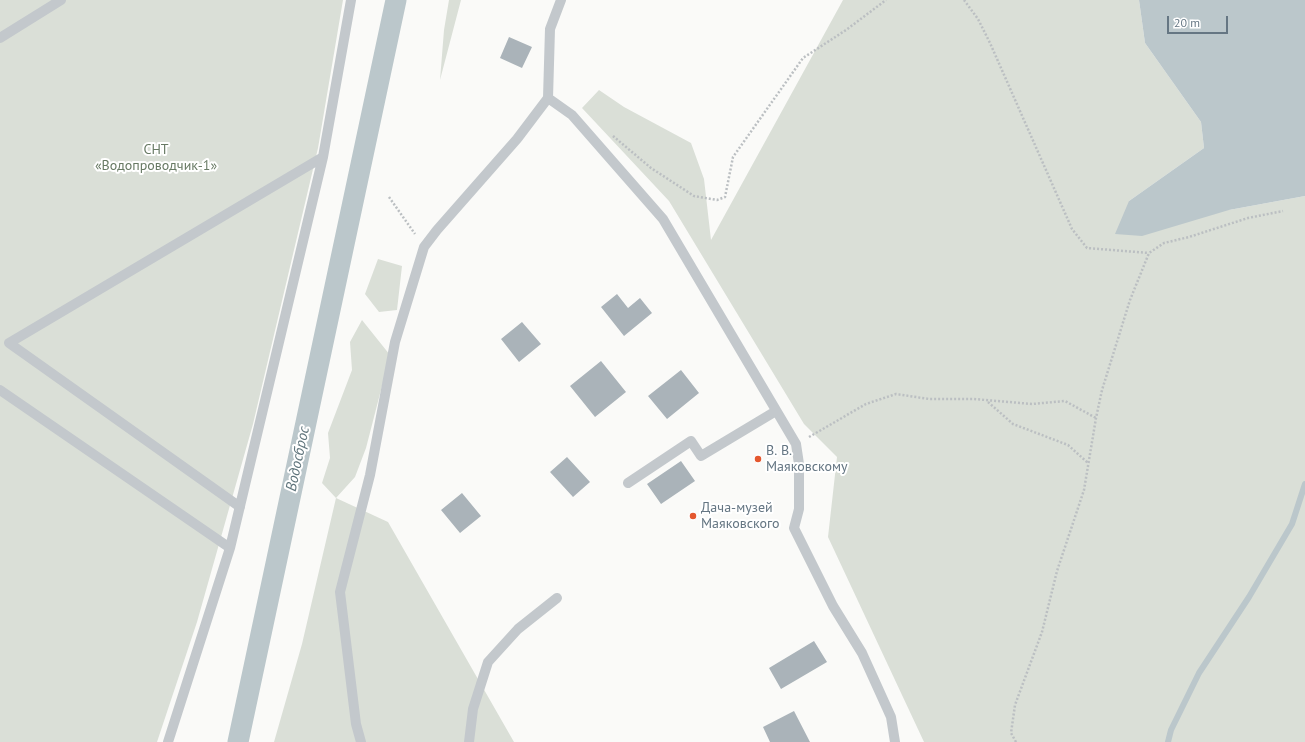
<!DOCTYPE html>
<meta charset="utf-8">
<style>
body{margin:0}
#map{position:relative;width:1305px;height:742px;overflow:hidden;background:#fafaf8;font-family:"PT Sans",sans-serif}
canvas{display:block}
.scale{position:absolute;left:1167px;top:16px;width:61px;height:18px;box-sizing:border-box;border:2px solid #657683;border-top:0;padding-left:5px;font-size:12px;line-height:14px;white-space:nowrap;color:#657683;-webkit-text-stroke:3px #fff;paint-order:stroke}
</style>
<div id="map">
<canvas width="1305" height="742"></canvas>
<div class="scale">20 m</div>
</div>
<script>
const c = document.querySelector('canvas').getContext('2d');
c.lineJoin = 'round';
function fillPath(path, color) { c.fillStyle = color; c.fill(path, 'evenodd'); }
const shape = rows => new Path2D(rows.map(r => 'M' + r).join(''));
function trace(path, color, width, dash) { c.strokeStyle = color; c.lineWidth = width; c.lineCap = dash ? 'butt' : 'round'; c.setLineDash(dash || []); c.stroke(path); }
function label(font, color, halo, rows, align = 'center') {
  c.font = font + ' "PT Sans",sans-serif'; c.lineWidth = 4; c.setLineDash([]); c.textBaseline = 'middle'; c.strokeStyle = halo; c.fillStyle = color; for (const [text, x, y, turn = 0] of rows) {
    c.save(); c.translate(x, y); c.rotate((+turn || 0) * Math.PI / 180); c.textAlign = isNaN(turn) ? turn : align; if (halo) c.strokeText(text, 0, 0); c.fillText(text, 0, 0); c.restore();
  }
}
fillPath(shape([
 [0,0,343,0,318,148,253,424,197,622,157,742,0,742],
 [449,0,461,0,440,80,444,30],
 [843,0,1139,0,1145,43,1201,122,1204,148,1129,201,1229,210,1305,196,1305,742,924,742,828,537,837,457,804,424,669,201,582,108,599,90,624,107,691,143,704,179,711,240],
 [378,259,402,266,397,310,379,312,365,294],
 [362,320,390,355,366,448,355,477,336,498,388,522,514,742,274,742,302,644,336,498,322,483,330,458,328,433,352,370,350,342]
]), '#dadfd7');
fillPath(shape([
 [1139,0,1305,0,1305,196,1229,210,1142,236,1115,234,1129,201,1204,148,1201,122,1145,43]
]), '#bbc7cb');
trace(shape([
 [1168,742,1171,730,1199,673,1249,597,1292,524,1305,484]
]), '#bbc7cb', 6);
trace(shape([
 [238,742,396,0]
]), '#bbc7cb', 21);
fillPath(shape([
 [509,37,532,47,522,68,500,58],
 [617,294,628,308,640,298,652,313,624,336,601,307],
 [522,322,541,344,519,362,501,339],
 [601,361,626,392,595,417,570,386],
 [681,370,699,393,667,419,648,396],
 [567,457,590,482,573,497,550,472],
 [681,461,695,481,661,504,647,484],
 [462,493,481,516,460,533,441,510],
 [814,641,827,662,781,689,769,668],
 [794,711,810,742,770,742,763,727]
]), '#aab3b9');
trace(shape([
 [964,0,978,19,990,43,1072,229,1087,248,1149,253],
 [613,136,651,168,694,196,717,200,725,197,733,157,803,58,846,30,886,0],
 [389,197,415,234],
 [988,402,1013,424,1068,445,1088,463],
 [809,437,866,404,896,394,929,399,974,399,1032,404,1065,401,1096,418],
 [1016,742,1011,733,1015,705,1042,632,1057,571,1084,490,1096,418,1102,390,1130,300,1149,253,1164,243,1189,237,1248,218,1283,211]
]), '#bbbfc2', 2.5, [2, 2]);
trace(shape([
 [0,38,61,0],
 [548,98,572,115,663,219,796,444,799,464,799,509,794,528,833,606,862,653,891,717,895,742],
 [0,390,230,548],
 [628,483,691,441,701,456,776,411],
 [240,507,9,343,323,157],
 [168,742,230,548,323,157,351,0],
 [361,742,356,724,340,592,370,475,395,342,424,247,437,230,517,139,548,98,550,29,561,0],
 [469,742,473,709,488,662,518,629,557,598]
]), '#c3c8cc', 10);
for (const [x, y, r, color] of [
 [758,459,4,"#e4572e"],
 [693,516,4,"#e4572e"]
]) { const dot = new Path2D(); dot.arc(x, y, r, 0, 2 * Math.PI); c.fillStyle = color; c.fill(dot); trace(dot, '#fff', 1.5); }
label('14px', '#687a64', '#fff', [
 ["СНТ",156,150],
 ["«Водопроводчик-1»",156,166]
]);
label('14px', '#657683', '#fff', [
 ["В. В.",766,451],
 ["Маяковскому",766,467],
 ["Дача-музей",701,508],
 ["Маяковского",701,524]
], 'left');
label('italic 15px', '#60757c', '#fff', [
 ["Водосброс",298,459,-78]
]);
</script>
